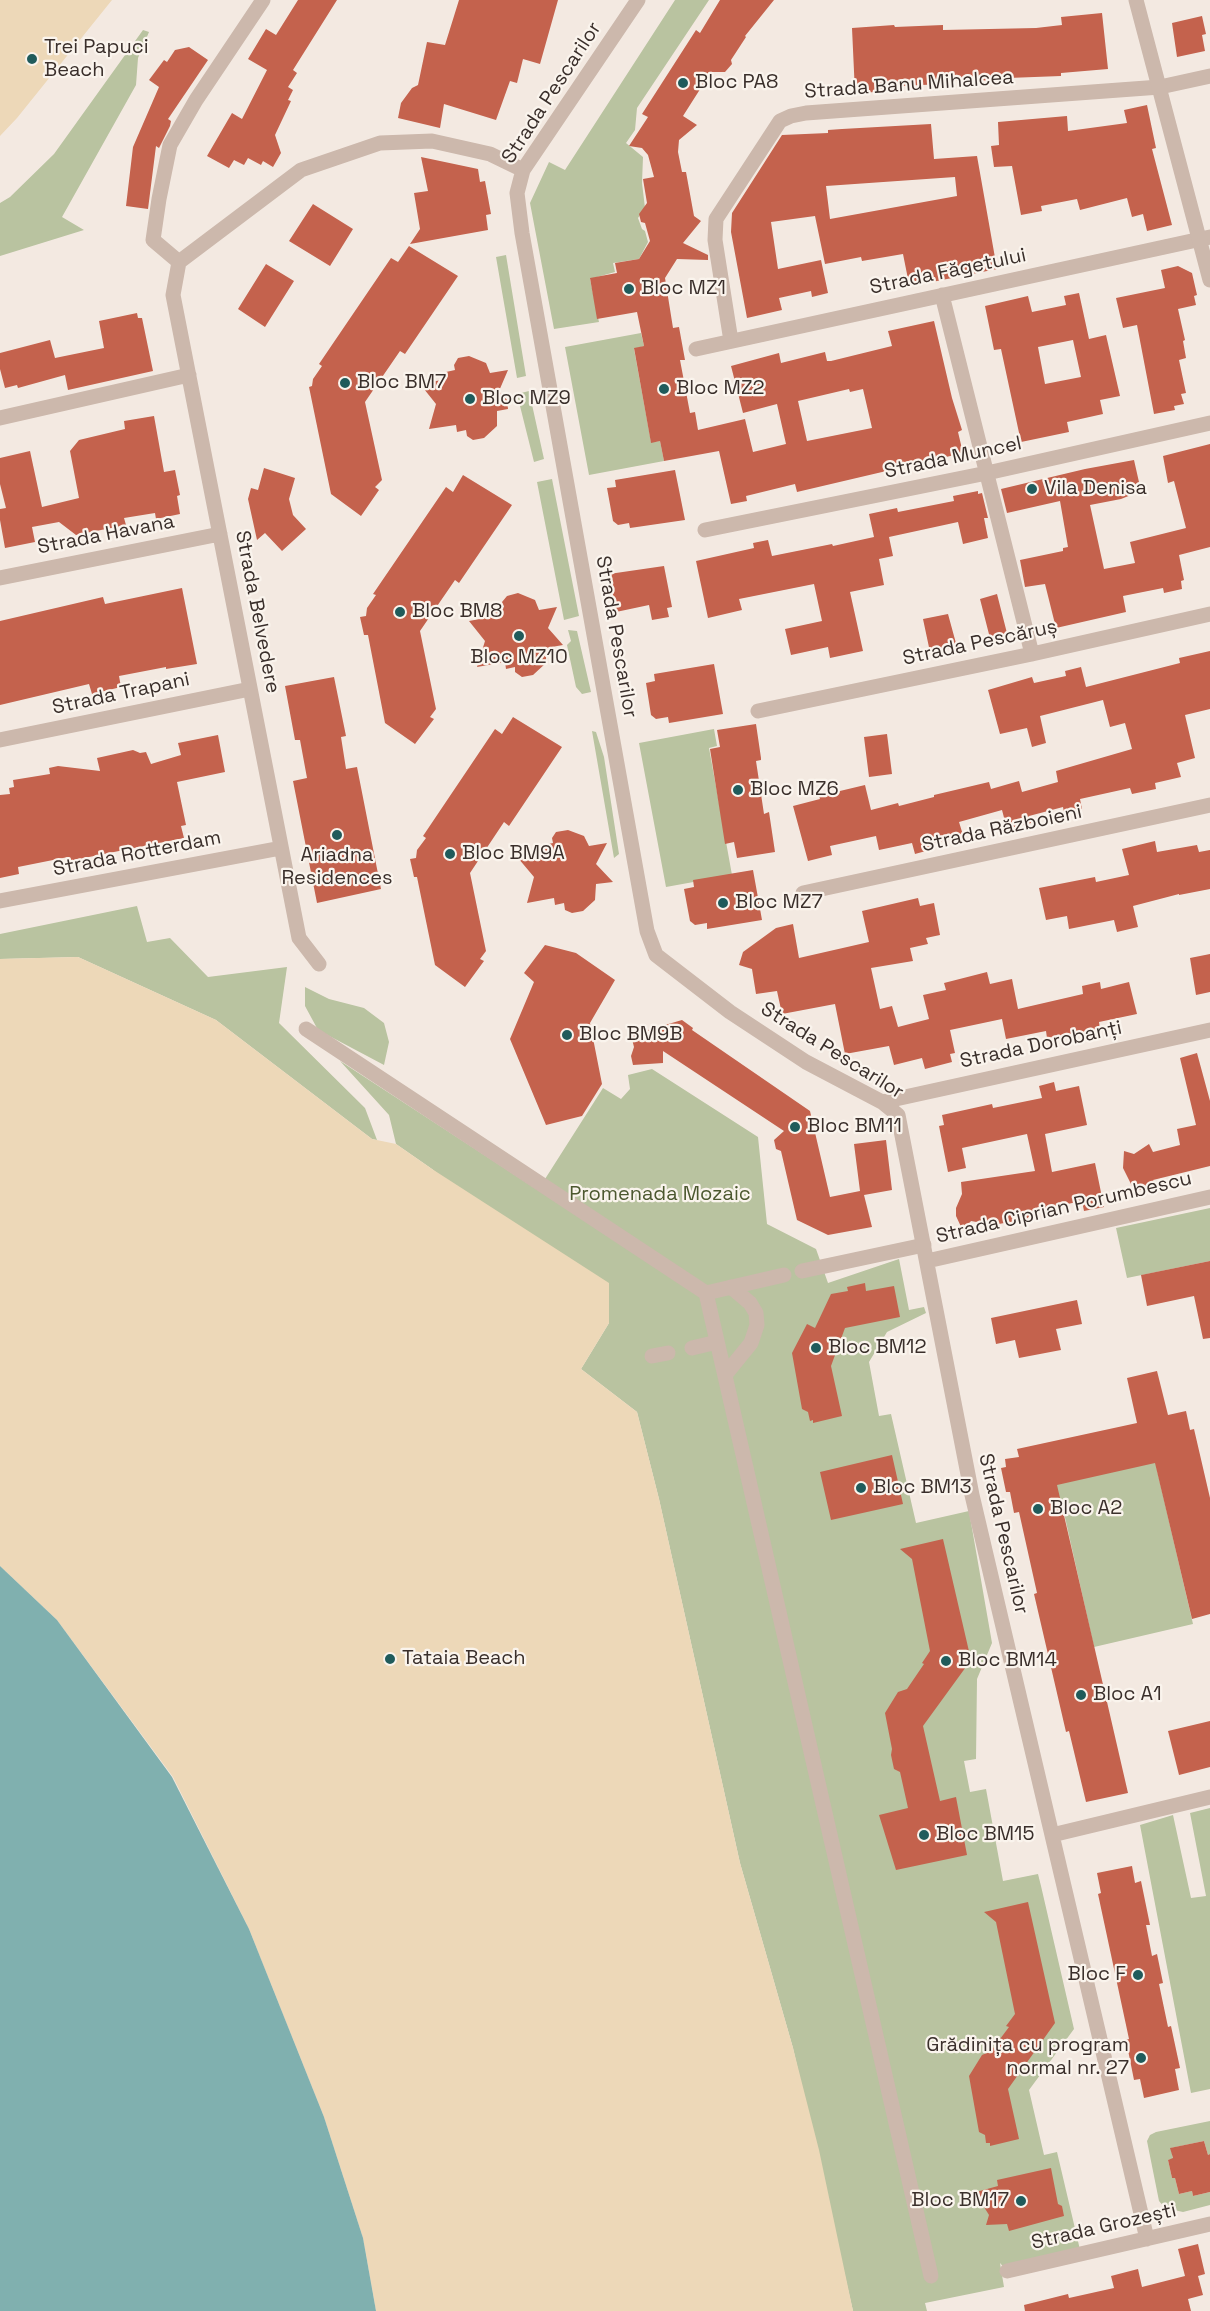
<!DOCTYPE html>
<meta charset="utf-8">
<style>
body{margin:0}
canvas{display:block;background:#f3e9e1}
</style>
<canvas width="1210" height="2311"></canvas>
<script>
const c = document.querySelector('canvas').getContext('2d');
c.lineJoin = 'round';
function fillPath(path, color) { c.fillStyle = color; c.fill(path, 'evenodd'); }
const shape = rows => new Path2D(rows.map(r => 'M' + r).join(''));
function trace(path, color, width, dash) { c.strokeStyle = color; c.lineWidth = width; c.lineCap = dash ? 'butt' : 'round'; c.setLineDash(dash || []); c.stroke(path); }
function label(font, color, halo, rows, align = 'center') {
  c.font = font + ' "Space Grotesk",sans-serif'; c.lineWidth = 4.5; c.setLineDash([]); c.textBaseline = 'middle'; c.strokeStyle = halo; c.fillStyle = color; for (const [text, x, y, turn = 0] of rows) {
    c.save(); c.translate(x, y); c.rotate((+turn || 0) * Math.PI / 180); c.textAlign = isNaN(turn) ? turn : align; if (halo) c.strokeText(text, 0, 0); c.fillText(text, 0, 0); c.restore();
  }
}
fillPath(shape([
 [675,0,709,0,637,108,635,130,626,143,643,157,642,183,645,208,638,218,642,229,645,231,648,242,639,259,613,263,615,272,590,279,599,322,554,329,530,203,549,162,565,170],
 [143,30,149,32,138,58,136,85,62,217,84,230,0,256,0,203,10,197,54,154],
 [506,255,526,376,517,378,496,257],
 [641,333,644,346,634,349,651,442,660,441,664,461,589,475,565,347],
 [529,391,544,459,534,462,517,394],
 [552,479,579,616,564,620,537,482],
 [568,630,577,631,591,692,582,694,576,687,567,645,571,641],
 [714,729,717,746,709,748,732,875,666,887,639,743],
 [592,731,596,732,604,757,619,854,614,858],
 [137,906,147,942,170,938,208,977,287,967,279,1023,365,1108,377,1140,372,1139,216,1020,78,957,0,959,0,934],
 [305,987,329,999,364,1008,384,1023,389,1042,384,1065,318,1030,305,1006],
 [340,1061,538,1190,603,1088,621,1099,630,1089,628,1075,652,1069,758,1137,767,1224,816,1249,828,1283,899,1259,909,1310,924,1307,926,1313,887,1332,869,1362,879,1416,891,1414,916,1523,969,1511,992,1643,977,1679,976,1759,964,1761,970,1792,986,1789,1003,1881,1038,1874,1041,1886,1074,2029,1029,2090,1044,2155,1057,2152,1081,2254,1007,2271,1000,2263,1004,2287,925,2303,927,2311,853,2311,793,2048,740,1863,659,1499,637,1412,581,1369,609,1323,432,1169,396,1144,389,1115],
 [1210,1208,1210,1261,1127,1278,1116,1228],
 [1156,1458,1157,1470,1193,1624,1094,1647,1062,1504,1049,1506,1057,1483],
 [1210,1808,1210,2089,1191,2093,1140,1825,1173,1815,1191,1898,1206,1896,1190,1813],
 [1210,2121,1210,2154,1208,2155,1204,2141,1171,2148,1173,2159,1168,2160,1172,2178,1175,2178,1179,2194,1192,2191,1193,2196,1210,2192,1210,2205,1183,2212,1165,2208,1159,2201,1147,2141,1150,2135,1156,2132]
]), '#b9c3a0');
fillPath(shape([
 [0,0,112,0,17,118,0,136],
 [78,957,216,1020,372,1139,396,1144,432,1169,609,1283,609,1323,581,1369,637,1412,659,1499,740,1863,793,2048,819,2150,853,2311,376,2311,363,2238,324,2117,249,1929,173,1777,57,1620,0,1566,0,959]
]), '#edd8b8');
fillPath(shape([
 [0,1566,57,1620,172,1777,249,1929,324,2117,363,2238,376,2311,0,2311]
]), '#80b0af');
fillPath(shape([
 [298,0,337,0,293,70,297,73,288,87,293,90,288,100,291,101,275,135,281,153,273,167,263,161,261,165,248,158,244,165,234,160,229,168,207,156,232,113,242,119,267,70,248,59,266,29,276,35],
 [459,0,558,0,540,64,523,59,517,83,510,81,496,120,444,104,440,128,398,118,401,103,412,88,418,85,427,42,445,45],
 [720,0,774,0,745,36,746,37,731,60,732,64,725,72,711,72,683,116,697,125,679,140,678,152,682,172,686,172,694,216,701,221,683,243,708,255,708,260,677,259,665,278,673,328,679,327,685,360,680,360,690,413,695,412,698,430,745,419,753,452,786,444,777,404,743,413,731,366,779,353,781,363,825,352,827,361,831,361,892,346,888,331,934,321,952,398,962,430,958,432,963,453,797,492,795,484,746,496,747,501,731,504,719,451,664,461,660,441,651,443,634,348,644,346,637,312,597,319,590,278,617,273,615,263,639,259,650,241,645,223,641,222,639,214,647,203,643,179,654,177,648,155,642,148,629,146,648,117,642,114,696,30,700,33],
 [849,389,850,392,863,389,872,428,807,441,798,401],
 [1102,13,1108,69,1061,73,1061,76,1008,78,1008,80,945,81,945,84,899,86,899,91,855,93,852,28,894,25,895,27,943,25,943,30,1036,28,1062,25,1061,17],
 [1202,16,1206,34,1202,35,1205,51,1177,57,1172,23],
 [189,47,208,60,168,119,171,121,170,126,159,148,156,146,148,209,126,206,133,147,159,87,149,80,164,60,167,62,175,50],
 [1147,105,1156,148,1152,149,1172,225,1147,231,1143,214,1132,217,1127,198,1080,210,1077,199,1041,206,1042,211,1021,215,1012,166,994,167,991,146,999,145,998,122,1067,116,1068,131,1127,123,1124,110],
 [931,124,934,159,977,156,997,269,932,282,931,279,909,284,903,254,862,261,861,257,825,264,815,216,771,222,778,269,821,260,828,293,812,297,811,291,779,298,782,310,747,318,731,232,732,213,782,135,828,133,828,130,842,129],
 [955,177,957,196,830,219,826,186],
 [421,157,478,169,480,182,485,181,491,214,486,215,488,230,410,244,420,229,414,193,428,191],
 [313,204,353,229,330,266,289,241],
 [409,246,458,276,405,354,400,351,365,402,382,480,375,487,379,490,361,516,331,494,309,387,312,386,313,379,322,366,319,364,391,258,398,262],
 [266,264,294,281,265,327,238,309],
 [1178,266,1192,273,1197,295,1194,296,1196,305,1178,309,1185,340,1183,341,1186,358,1179,360,1186,393,1181,394,1184,404,1174,406,1175,410,1154,414,1137,325,1123,328,1116,298,1165,288,1161,270],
 [1079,293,1089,339,1106,335,1120,396,1100,400,1103,414,1067,422,1069,432,1021,442,1001,349,994,350,985,306,1028,296,1032,312,1066,305,1064,296],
 [1073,340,1081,377,1045,384,1038,347],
 [137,313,138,318,142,318,153,371,68,390,65,375,18,388,17,385,5,388,0,369,0,353,50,340,55,358,104,348,99,321],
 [469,356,486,363,490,373,508,370,499,391,507,400,508,409,497,411,497,426,484,438,473,440,467,436,466,430,457,432,456,425,429,429,436,404,420,384,447,379,446,372,455,370,454,365,458,358],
 [154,416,164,472,175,470,180,495,177,496,180,514,156,519,155,513,124,518,126,525,76,535,59,522,32,527,35,542,5,548,0,520,0,509,6,508,0,484,0,458,30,451,42,507,79,498,70,451,79,440,125,429,124,421],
 [1210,444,1210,547,1179,555,1184,580,1181,581,1182,589,1164,593,1163,588,1123,596,1126,612,1056,628,1045,584,1025,587,1020,560,1063,551,1063,548,1068,547,1060,501,1007,513,1001,489,1085,469,1134,460,1141,491,1121,499,1090,505,1104,569,1135,563,1130,542,1186,528,1174,481,1168,483,1163,456],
 [264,468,295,478,289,499,293,515,306,529,282,551,265,533,257,540,248,499,251,488,258,490],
 [675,470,685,520,630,528,629,523,618,525,613,521,607,488,616,487,615,480],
 [463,475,512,505,459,583,455,580,420,631,436,709,430,717,434,719,415,744,385,723,368,635,364,635,360,617,366,616,367,608,376,595,373,594,446,487,453,492],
 [978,491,978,494,982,493,988,518,984,518,988,538,963,544,958,522,889,537,893,556,879,559,884,585,850,592,863,651,830,658,828,647,791,655,785,629,822,621,814,584,739,599,742,610,708,618,696,561,754,548,753,543,768,540,772,556,832,544,833,546,874,537,869,514,897,508,898,512,954,501,953,496],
 [664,566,672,607,667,608,669,617,652,620,649,605,616,612,609,574],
 [182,588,197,664,166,669,166,667,119,676,121,687,92,694,89,684,0,705,0,621,103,597,105,604],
 [518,593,535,600,539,610,557,607,548,628,563,645,546,648,546,663,533,675,522,677,515,672,515,667,506,669,505,662,477,667,485,641,469,621,496,616,495,609,504,607,502,602,507,596],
 [997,594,1009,641,992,646,980,599],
 [948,614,957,647,930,652,923,619],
 [1210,651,1210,709,1185,715,1195,758,1177,763,1181,777,1155,783,1156,789,1132,794,1130,788,1080,799,1082,809,1064,813,1063,807,1029,816,1031,823,1007,829,1002,810,959,822,963,835,932,844,933,849,915,854,912,843,879,850,876,836,830,846,832,855,808,861,793,806,820,799,819,796,865,785,871,810,898,803,899,806,934,797,934,795,989,782,991,789,1019,781,1022,792,1058,782,1056,771,1132,749,1125,723,1110,727,1103,700,1040,716,1046,743,1032,747,1027,728,1000,734,988,690,1032,677,1034,683,1066,676,1065,671,1081,667,1086,687,1180,663,1179,658],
 [714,664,723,714,669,723,668,717,656,719,651,715,646,683,655,681,654,674],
 [334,677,346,736,341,737,346,769,357,767,381,889,317,903,293,781,307,778,300,740,295,740,285,686],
 [513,717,562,747,509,826,504,822,470,873,486,951,480,959,484,961,465,987,435,965,417,877,414,877,410,859,416,858,417,850,426,838,423,836,495,729,502,734],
 [756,724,761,758,761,760,756,761,764,814,769,812,775,852,737,858,734,842,725,844,710,749,720,747,717,730],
 [887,734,892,774,869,777,864,737],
 [218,735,225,772,177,782,186,825,181,826,184,838,69,861,68,857,18,867,19,874,0,878,0,795,10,794,9,788,14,787,13,780,50,774,49,768,58,766,100,771,97,758,133,750,140,753,146,752,151,764,181,755,178,743],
 [568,830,584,836,589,846,607,843,596,864,613,882,596,884,595,900,583,911,572,913,565,910,564,903,555,905,554,898,527,903,534,877,518,858,546,852,544,845,553,843,552,838,556,832],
 [1155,841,1157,852,1197,845,1199,852,1210,850,1210,889,1179,895,1179,894,1133,906,1138,927,1117,932,1114,920,1069,929,1067,916,1046,920,1039,888,1095,877,1096,882,1129,875,1122,849],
 [753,870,762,920,707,929,707,923,695,925,690,921,684,889,694,887,693,880],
 [918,898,920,906,934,903,940,935,926,938,928,944,910,948,913,961,871,968,880,1009,892,1006,898,1027,929,1019,923,995,946,990,944,983,987,972,990,984,1012,979,1018,1009,1083,994,1082,986,1100,982,1101,989,1129,982,1137,1014,1099,1022,1100,1029,1047,1038,1046,1031,1006,1039,1002,1019,950,1030,955,1053,950,1054,952,1062,925,1069,922,1058,894,1065,889,1046,845,1054,835,1004,782,1014,777,991,756,994,752,969,739,965,743,952,776,928,793,924,799,958,869,942,862,911],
 [545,945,576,953,615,980,590,1023,602,1084,582,1116,546,1125,510,1039,534,982,524,973],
 [1210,954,1210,992,1196,995,1190,958],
 [682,1020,693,1028,692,1030,810,1111,830,1197,860,1191,854,1144,886,1140,892,1190,864,1195,872,1227,828,1235,797,1220,781,1151,776,1149,774,1140,784,1131,663,1051,663,1063,633,1065,631,1056,634,1047,631,1035],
 [1197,1053,1210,1101,1210,1166,1153,1180,1158,1190,1134,1190,1123,1168,1124,1151,1134,1154,1149,1144,1153,1152,1180,1145,1177,1129,1196,1125,1180,1058],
 [1054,1082,1056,1091,1079,1086,1087,1125,1045,1134,1052,1172,1095,1163,1104,1207,1084,1211,1082,1201,1033,1211,1027,1219,993,1225,971,1221,963,1231,956,1216,956,1208,962,1194,961,1182,1035,1171,1027,1134,962,1148,966,1168,948,1172,939,1126,944,1125,942,1115,992,1104,993,1108,1042,1098,1039,1086],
 [1210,1261,1210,1338,1203,1339,1194,1296,1147,1306,1141,1275],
 [865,1283,866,1291,894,1286,900,1317,845,1328,831,1366,842,1416,813,1423,813,1420,810,1421,808,1412,802,1409,792,1353,807,1324,815,1328,831,1294,848,1291,847,1287],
 [1077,1300,1082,1324,1056,1329,1061,1350,1019,1358,1015,1340,996,1344,991,1318],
 [1157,1371,1168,1415,1186,1411,1190,1430,1194,1429,1210,1498,1210,1614,1192,1619,1155,1463,1057,1485,1128,1793,1086,1802,1069,1731,1066,1732,1034,1594,1037,1593,1019,1512,1014,1513,1010,1492,1006,1492,1001,1468,1006,1467,1005,1459,1019,1457,1017,1449,1137,1423,1127,1378],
 [892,1455,903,1504,831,1520,820,1472],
 [943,1539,971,1660,923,1726,940,1801,956,1797,967,1855,896,1870,879,1815,908,1808,900,1772,894,1769,891,1755,892,1749,885,1713,898,1692,907,1689,924,1664,922,1663,930,1651,912,1559,900,1549],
 [1210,1721,1210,1767,1179,1775,1168,1731],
 [1132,1866,1135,1883,1141,1881,1150,1925,1146,1925,1152,1956,1157,1954,1163,1983,1159,1984,1168,2027,1171,2026,1180,2068,1175,2069,1179,2090,1144,2098,1140,2079,1134,2080,1126,2040,1129,2039,1098,1894,1101,1893,1097,1873],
 [1028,1902,1055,2023,1008,2089,1019,2139,990,2146,990,2143,986,2143,985,2135,979,2132,969,2076,982,2055,991,2051,1009,2027,1006,2026,1015,2014,996,1922,984,1912],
 [1204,2141,1208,2155,1210,2154,1210,2192,1193,2196,1192,2191,1179,2194,1175,2178,1172,2178,1168,2160,1173,2158,1170,2148],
 [1051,2168,1058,2204,1062,2206,1064,2216,1009,2231,1007,2224,986,2225,989,2215,984,2207,984,2200,976,2192,998,2186,997,2180],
 [1198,2244,1205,2274,1198,2276,1203,2295,1188,2299,1191,2311,1025,2311,1024,2305,1068,2294,1069,2298,1114,2288,1111,2276,1138,2269,1142,2287,1185,2276,1178,2249]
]), '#c4624d');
trace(shape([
 [306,1029,706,1293,931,2276],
 [802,1271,924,1245],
 [706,1293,784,1275],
 [692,1348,717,1342],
 [652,1356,668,1353],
 [725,1375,751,1343,757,1325,756,1313,750,1303,731,1287]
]), '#ccb8ac', 15);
trace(shape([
 [263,0,196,100,170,145,159,199,153,240,179,262,301,170,380,143,432,141,490,154,523,170],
 [638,0,523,170,517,193,522,233,647,931,656,955,730,1012,806,1062,882,1102,898,1115,972,1495,1147,2239],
 [179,262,173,295,299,938,319,964],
 [942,295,1032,654],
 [731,341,715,240,716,219,780,121,791,116,806,113,1160,87,1210,76],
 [696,349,1210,237],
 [0,418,189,375],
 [705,530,987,473,1210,423],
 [0,578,220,534],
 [758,711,1032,654,1210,614],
 [0,740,250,689],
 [803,893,1210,805],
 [0,901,281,848],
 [882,1102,1210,1030],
 [927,1261,1210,1197],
 [1052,1835,1210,1797],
 [1007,2271,1210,2224]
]), '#ccb8ac', 15);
trace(shape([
 [1136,0,1210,280]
]), '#ccb8ac', 15);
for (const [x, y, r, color] of [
 [32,59,6,"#205b5b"],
 [683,83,6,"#205b5b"],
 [629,289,6,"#205b5b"],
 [345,383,6,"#205b5b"],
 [664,389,6,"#205b5b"],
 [470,399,6,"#205b5b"],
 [1032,489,6,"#205b5b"],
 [400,612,6,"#205b5b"],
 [519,636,6,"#205b5b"],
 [738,790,6,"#205b5b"],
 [337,835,6,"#205b5b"],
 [450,854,6,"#205b5b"],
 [723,903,6,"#205b5b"],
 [567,1035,6,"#205b5b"],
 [795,1127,6,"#205b5b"],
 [816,1348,6,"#205b5b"],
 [861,1488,6,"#205b5b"],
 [1038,1509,6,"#205b5b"],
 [390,1659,6,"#205b5b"],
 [946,1661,6,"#205b5b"],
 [1081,1695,6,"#205b5b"],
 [924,1835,6,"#205b5b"],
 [1138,1975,6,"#205b5b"],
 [1141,2058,6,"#205b5b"],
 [1021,2201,6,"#205b5b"]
]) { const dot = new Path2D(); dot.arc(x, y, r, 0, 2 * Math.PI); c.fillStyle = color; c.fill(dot); trace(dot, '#faf4ed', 2); }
label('20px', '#3a2f2b', '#faf4ed', [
 ["Trei Papuci",44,48],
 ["Beach",44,71],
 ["Bloc PA8",695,83],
 ["Bloc MZ1",641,289],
 ["Bloc BM7",357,383],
 ["Bloc MZ2",676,389],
 ["Bloc MZ9",482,399],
 ["Vila Denisa",1044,489],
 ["Bloc BM8",412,612],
 ["Bloc MZ10",519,658,"center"],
 ["Bloc MZ6",750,790],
 ["Bloc BM9A",462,854],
 ["Ariadna",337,856,"center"],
 ["Residences",337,879,"center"],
 ["Bloc MZ7",735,903],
 ["Bloc BM9B",579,1035],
 ["Bloc BM11",807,1127],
 ["Bloc BM12",828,1348],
 ["Bloc BM13",873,1488],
 ["Bloc A2",1050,1509],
 ["Tataia Beach",402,1659],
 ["Bloc BM14",958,1661],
 ["Bloc A1",1093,1695],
 ["Bloc BM15",936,1835],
 ["Bloc F",1126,1975,"right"],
 ["Grădinița cu program",1129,2046,"right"],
 ["normal nr. 27",1129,2069,"right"],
 ["Bloc BM17",1009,2201,"right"]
], 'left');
label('20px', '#3a2f2b', '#faf4ed', [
 ["Strada Banu Mihalcea",909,85,-4],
 ["Strada Pescarilor",552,93,-57],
 ["Strada Făgetului",948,272,-12],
 ["Strada Muncel",953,458,-12],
 ["Strada Havana",106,535,-11],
 ["Strada Belvedere",257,612,79],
 ["Strada Pescarilor",616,637,80],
 ["Strada Pescăruș",980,643,-12],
 ["Strada Trapani",121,694,-12],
 ["Strada Războieni",1002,829,-12],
 ["Strada Rotterdam",137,854,-11],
 ["Strada Dorobanți",1041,1045,-12],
 ["Strada Pescarilor",832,1051,32],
 ["Strada Ciprian Porumbescu",1064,1208,-13],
 ["Strada Pescarilor",1003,1534,77],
 ["Strada Grozești",1104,2227,-13]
]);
label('20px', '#4c582f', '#faf4ed', [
 ["Promenada Mozaic",660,1195]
]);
</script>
